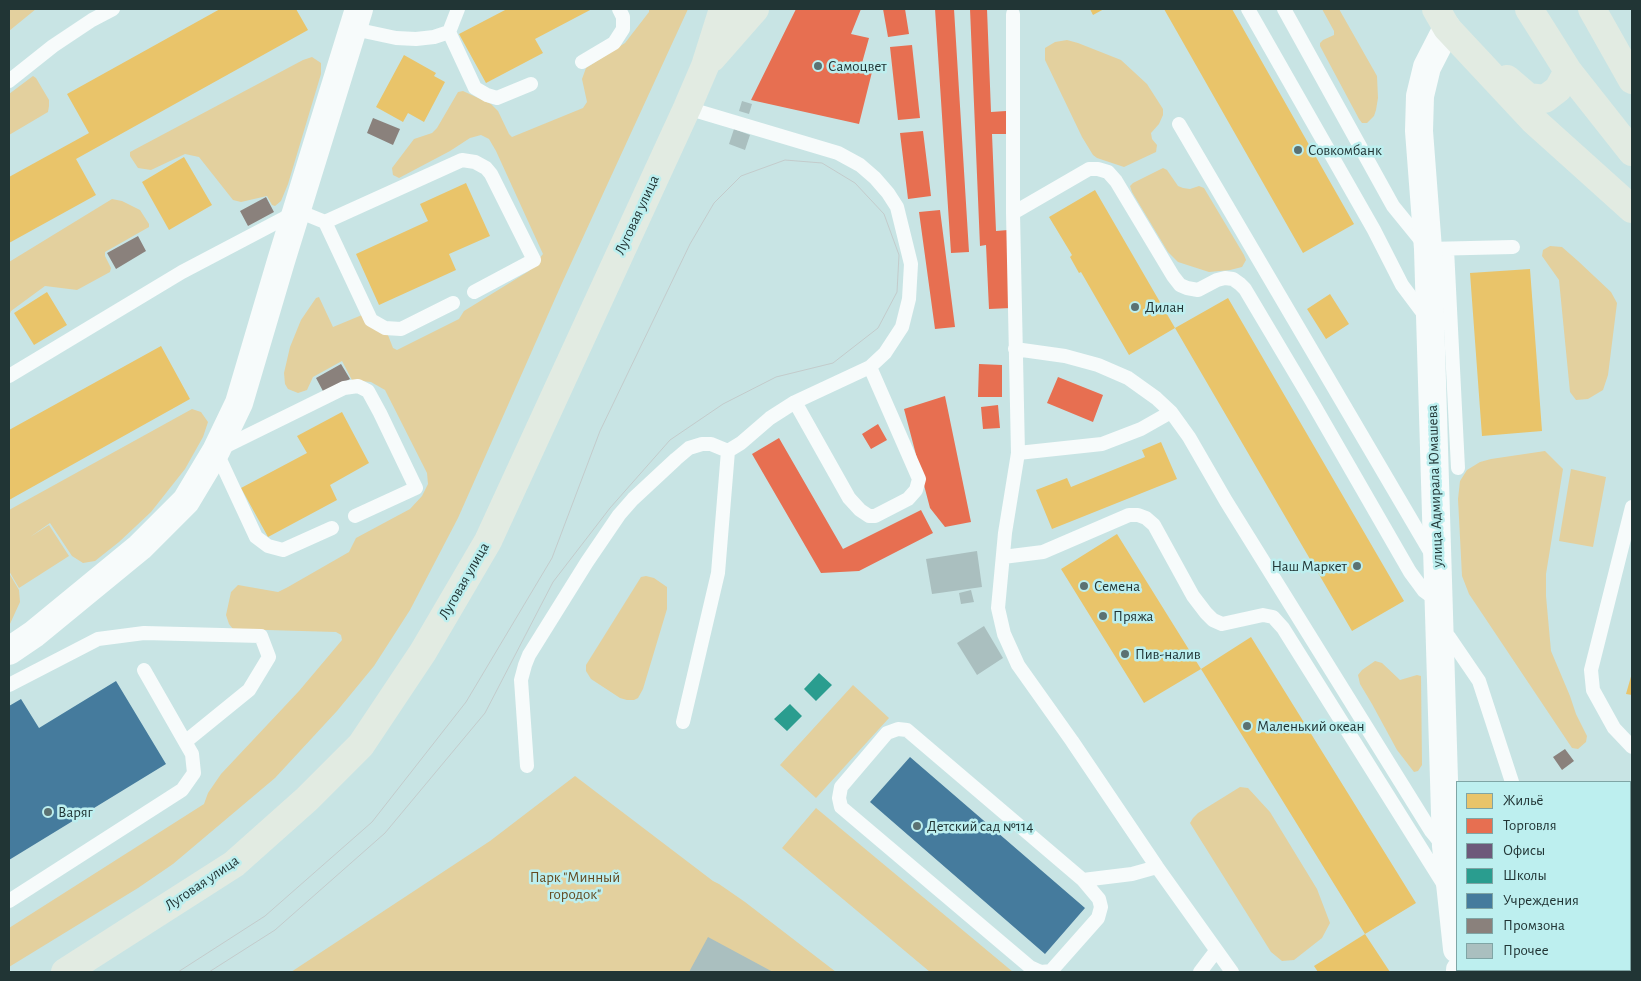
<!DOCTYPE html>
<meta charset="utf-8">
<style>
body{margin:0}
#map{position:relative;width:1641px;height:981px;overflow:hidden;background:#c8e4e4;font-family:"Alegreya Sans",sans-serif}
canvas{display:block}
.frame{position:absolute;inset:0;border:10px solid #213535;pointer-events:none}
.legend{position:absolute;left:1456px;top:781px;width:175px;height:190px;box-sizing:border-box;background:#bdefef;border:1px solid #7fa5a5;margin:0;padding:6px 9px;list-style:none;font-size:15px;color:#213535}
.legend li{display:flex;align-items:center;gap:10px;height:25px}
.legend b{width:25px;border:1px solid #7fa5a5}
</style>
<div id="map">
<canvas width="1641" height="981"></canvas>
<div class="frame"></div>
<ul class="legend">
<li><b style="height:14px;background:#e9c46a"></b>Жильё</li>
<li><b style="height:14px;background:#e76f51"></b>Торговля</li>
<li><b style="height:14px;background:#6d597a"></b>Офисы</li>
<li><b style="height:14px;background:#2a9d8f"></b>Школы</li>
<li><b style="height:14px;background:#457b9d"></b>Учреждения</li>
<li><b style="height:14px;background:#8a817c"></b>Промзона</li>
<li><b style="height:14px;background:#aabfbf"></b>Прочее</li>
</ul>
</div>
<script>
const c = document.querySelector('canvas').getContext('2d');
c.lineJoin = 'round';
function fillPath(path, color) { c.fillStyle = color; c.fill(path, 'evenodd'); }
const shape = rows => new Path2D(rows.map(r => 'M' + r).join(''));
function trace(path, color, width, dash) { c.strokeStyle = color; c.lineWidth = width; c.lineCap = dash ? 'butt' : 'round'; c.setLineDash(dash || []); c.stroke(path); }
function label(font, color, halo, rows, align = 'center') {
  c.font = font + ' "Alegreya Sans",sans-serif'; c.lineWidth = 5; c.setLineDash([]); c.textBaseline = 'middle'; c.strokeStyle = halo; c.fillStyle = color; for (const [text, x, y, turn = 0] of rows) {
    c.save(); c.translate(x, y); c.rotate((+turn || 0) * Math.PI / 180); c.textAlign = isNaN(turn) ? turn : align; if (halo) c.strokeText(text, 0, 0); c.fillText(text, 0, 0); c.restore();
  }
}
fillPath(shape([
 [9,9,36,9,9,31],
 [649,9,688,9,562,283,458,518,410,610,374,666,337,711,275,778,173,864,138,888,9,967,9,928,204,804,208,793,221,774,299,691,342,640,341,635,336,632,233,629,229,624,226,615,231,592,238,585,278,592,288,587,349,552,356,538,410,509,422,496,428,484,427,473,385,390,371,382,352,380,342,361,313,377,307,390,298,393,288,389,285,384,284,373,290,347,301,320,316,298,319,297,333,327,362,315,386,330,393,348,397,350,459,319,464,311,529,271,543,254,496,151,489,139,481,135,470,138,450,151,399,178,393,175,392,168,414,139,432,133,437,128,458,92,463,91,491,104,498,111,509,134,512,137,583,108,587,102,582,79,586,68,625,43,649,12],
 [1322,9,1339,9,1377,76,1378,98,1376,110,1374,116,1367,123,1362,123,1359,119,1320,46,1320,43,1323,40,1334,35,1334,31],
 [1067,40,1078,43,1121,60,1147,84,1163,109,1163,115,1159,124,1151,133,1152,139,1157,145,1156,152,1124,167,1097,158,1093,155,1082,137,1045,60,1045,48,1055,42],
 [312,57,321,63,321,74,288,184,281,201,275,206,272,205,267,196,241,202,233,200,199,157,185,154,151,170,138,168,130,156,130,152,303,60],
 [33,76,36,78,49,100,49,106,48,112,9,135,9,94],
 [1163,168,1167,170,1178,186,1183,188,1190,189,1199,186,1204,188,1244,255,1246,260,1242,267,1230,270,1209,272,1178,262,1168,252,1132,192,1130,186,1133,183],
 [112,199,122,201,140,210,149,224,149,227,105,252,105,256,111,268,110,272,77,290,45,286,11,311,9,316,9,262],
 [1550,246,1562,247,1578,261,1611,292,1617,303,1608,375,1603,390,1588,399,1576,400,1570,392,1559,280,1542,256,1543,250],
 [192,409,201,412,208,422,203,437,185,469,151,512,119,542,95,561,83,563,72,556,50,523,30,537,49,525,69,556,19,588,9,571,9,510],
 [1545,451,1563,469,1546,574,1546,596,1551,651,1570,696,1576,714,1587,736,1586,742,1578,749,1572,748,1469,594,1462,576,1458,499,1460,481,1467,470,1480,462,1491,459],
 [1571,469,1606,477,1593,547,1559,541],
 [9,573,19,590,20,602,9,626],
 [646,576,654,578,667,587,667,609,643,689,638,698,634,700,627,700,620,698,591,679,586,671,586,665,641,577],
 [1375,661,1382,663,1400,680,1417,675,1421,676,1422,765,1418,771,1414,772,1397,750,1372,704,1360,684,1358,675,1362,670],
 [853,685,889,718,816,798,780,765],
 [575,776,713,881,719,884,745,902,836,972,291,972,490,841],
 [1240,787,1248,788,1270,812,1317,889,1330,923,1322,938,1294,960,1282,961,1271,952,1190,823,1193,818,1198,813],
 [816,808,1013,972,930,972,782,848]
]), '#e3d09e');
fillPath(shape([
 [220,9,296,9,308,30,76,159,96,195,9,243,9,177,89,133,67,94],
 [507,9,592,9,535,39,543,53,486,83,459,34],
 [1090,9,1104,9,1093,15],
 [1164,9,1232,9,1354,224,1303,253],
 [404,55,436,73,434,76,445,82,424,122,408,113,403,122,376,107],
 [184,157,212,205,169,230,142,182],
 [466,183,490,236,449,254,456,270,379,305,356,254,428,221,420,204],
 [1095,190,1175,328,1129,355,1081,272,1079,273,1070,257,1072,255,1049,217],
 [1530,269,1542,431,1482,436,1470,273],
 [47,292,67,325,34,345,14,313],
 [1330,294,1349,324,1326,339,1307,309],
 [1228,298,1404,601,1352,631,1175,328],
 [161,346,190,399,9,500,9,430],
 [342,412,369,463,330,485,337,500,268,537,241,488,307,453,297,436],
 [1161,442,1177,479,1052,529,1036,490,1067,478,1071,487,1145,457,1142,450],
 [1117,534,1201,669,1144,703,1061,569],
 [1251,637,1416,903,1365,934,1390,972,1318,972,1314,966,1365,934,1201,669],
 [1632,673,1632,695,1626,694]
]), '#e9c46a');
fillPath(shape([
 [796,9,861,9,851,34,869,38,862,63,873,68,859,124,751,100],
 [883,9,905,9,909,34,888,37],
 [935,9,954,9,969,252,951,253],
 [970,9,987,9,991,112,1006,111,1007,134,992,134,996,231,1008,230,1011,308,989,309,986,245,980,246],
 [912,45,920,118,898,120,890,47],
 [923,131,931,196,908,199,900,133],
 [940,210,955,327,935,329,919,212],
 [979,364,1002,365,1002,397,978,397],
 [1058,377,1103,395,1093,422,1047,403],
 [945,396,971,522,945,527,930,508,904,409],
 [998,405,1000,428,983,429,981,407],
 [878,424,887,440,871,449,862,434],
 [779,438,843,549,921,510,933,533,859,571,821,573,752,454]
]), '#e76f51');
fillPath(shape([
 [1632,900,1632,957,1630,959,1630,901],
 [1568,970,1590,970,1586,972,1570,972]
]), '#6d597a');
fillPath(shape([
 [819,673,832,685,816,701,804,689],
 [790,704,802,716,787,731,774,719]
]), '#2a9d8f');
fillPath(shape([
 [116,681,166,764,9,860,9,706,21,699,39,728],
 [910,757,1085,908,1045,954,870,802]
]), '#457b9d');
fillPath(shape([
 [373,118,400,129,393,145,367,133],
 [266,197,274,212,248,226,240,211],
 [138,236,146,251,116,269,107,253],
 [341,364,350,379,324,393,316,378],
 [1565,749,1574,761,1562,770,1553,757]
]), '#8a817c');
fillPath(shape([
 [742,101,752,104,749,114,739,111],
 [734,129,750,135,745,150,729,144],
 [977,551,982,587,932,594,926,559],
 [971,590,974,602,961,604,959,593],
 [984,626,1003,658,977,675,957,643],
 [708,937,773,972,689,972]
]), '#aabfbf');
trace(shape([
 [458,9,449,32,475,88,487,95,497,98,531,84],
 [1248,9,1374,230,1402,285,1426,317],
 [1284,9,1393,206,1428,249,1513,247],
 [1013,14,1013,213,1018,453,1005,533,998,608,1004,634,1018,665,1072,741,1157,867,1232,972],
 [354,29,396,38,416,39,434,37,449,32],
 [582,62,614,43,623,29,623,17,619,9],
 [9,81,53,46,92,20,113,9],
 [1179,124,1432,555],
 [1013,213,1089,169,1098,169,1108,172,1116,181,1173,276,1180,285,1187,288,1198,290,1217,280,1225,278,1233,279,1240,284,1245,289,1311,400,1410,572,1424,591,1428,594,1439,595],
 [325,222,371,320,385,328,401,329,453,303],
 [1447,249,1458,468],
 [1015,349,1065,356,1098,365,1128,378,1156,398,1171,412,1189,437,1226,501,1431,831,1440,842,1445,845],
 [9,376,182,272,298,211,325,222,462,160,475,162,486,168,491,174,534,260,474,292],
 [795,402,849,498,860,510,869,516,875,516,908,499,916,490,919,479,870,367],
 [1018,453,1102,444,1141,429,1171,412],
 [1632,507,1591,670,1593,690,1614,728,1632,747],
 [332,528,283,550,268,546,256,537,216,451,344,388,358,386,368,391,380,413,416,488,355,516],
 [1003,557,1043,552,1129,515,1138,515,1146,518,1154,525,1193,596,1206,613,1213,620,1222,624,1263,615,1273,617,1283,628,1444,885],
 [1441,633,1449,637,1479,681,1512,782],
 [9,685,98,639,144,633,261,636,269,657,249,690,185,742],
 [683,722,718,573,728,451,741,443,770,418,795,402,870,367,885,353,902,327,909,299,911,264,897,207,888,193,875,178,860,165,838,153,687,108],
 [527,766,521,680,525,665,529,655,587,562,619,515,633,499,676,459,689,448,702,444,711,444,728,451],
 [1083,880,907,730,898,729,887,733,841,787,839,798,841,807,1030,967,1041,972,1051,971,1098,918,1101,907,1099,899,1083,880,1132,874,1157,867],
 [9,901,182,790,194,773,192,754,144,670],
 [1200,972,1216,951]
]), '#f7fbfb', 14);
trace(shape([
 [1447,28,1427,67,1420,96,1419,131,1428,249,1446,846,1457,949],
 [9,651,34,634,140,547,186,501,216,451,239,403,281,261,359,9],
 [1460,970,1460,972]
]), '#f7fbfb', 28);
trace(shape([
 [1436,9,1447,28,1533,120,1632,209],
 [1529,9,1568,71,1632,152],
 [1592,9,1632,80],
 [712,58,755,9],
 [1507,79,1528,97,1545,99,1558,89,1568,71],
 [65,972,234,864,307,799,361,745,423,652,488,541,687,108,705,66,723,9]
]), '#e2ebe2', 28);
trace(shape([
 [178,972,265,916,372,822,466,702,552,558,600,431,690,244,714,203,741,176,785,160,822,163,855,183,884,214,899,255,897,292,878,328,833,363,776,377,723,404,670,440,610,508,553,582,485,713,385,833,275,930,209,972]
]), '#c3cbcb', 1);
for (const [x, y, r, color] of [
 [818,66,5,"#5b7272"],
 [1298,150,5,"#5b7272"],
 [1135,307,5,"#5b7272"],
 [1357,566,5,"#5b7272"],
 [1084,586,5,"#5b7272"],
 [1103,616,5,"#5b7272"],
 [1125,654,5,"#5b7272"],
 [1247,726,5,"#5b7272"],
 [48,812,5,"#5b7272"],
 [917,826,5,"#5b7272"]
]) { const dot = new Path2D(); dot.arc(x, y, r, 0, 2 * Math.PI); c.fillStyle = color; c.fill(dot); trace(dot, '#bdefef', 2); }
label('15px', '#213535', '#bdefef', [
 ["Самоцвет",828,66],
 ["Совкомбанк",1308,150],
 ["Дилан",1145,307],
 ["Наш Маркет",1347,566,"right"],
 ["Семена",1094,586],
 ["Пряжа",1113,616],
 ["Пив-налив",1135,654],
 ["Маленький океан",1257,726],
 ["Варяг",58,812],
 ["Детский сад №114",927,826]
], 'left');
label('15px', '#213535', '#bdefef', [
 ["Луговая улица",637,215,-65],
 ["улица Адмирала Юмашева",1435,486,-92],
 ["Луговая улица",464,581,-60],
 ["Луговая улица",202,883,-34]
]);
label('15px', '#644a21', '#bdefef', [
 ["Парк \"Минный",575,877],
 ["городок\"",575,894]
]);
</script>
